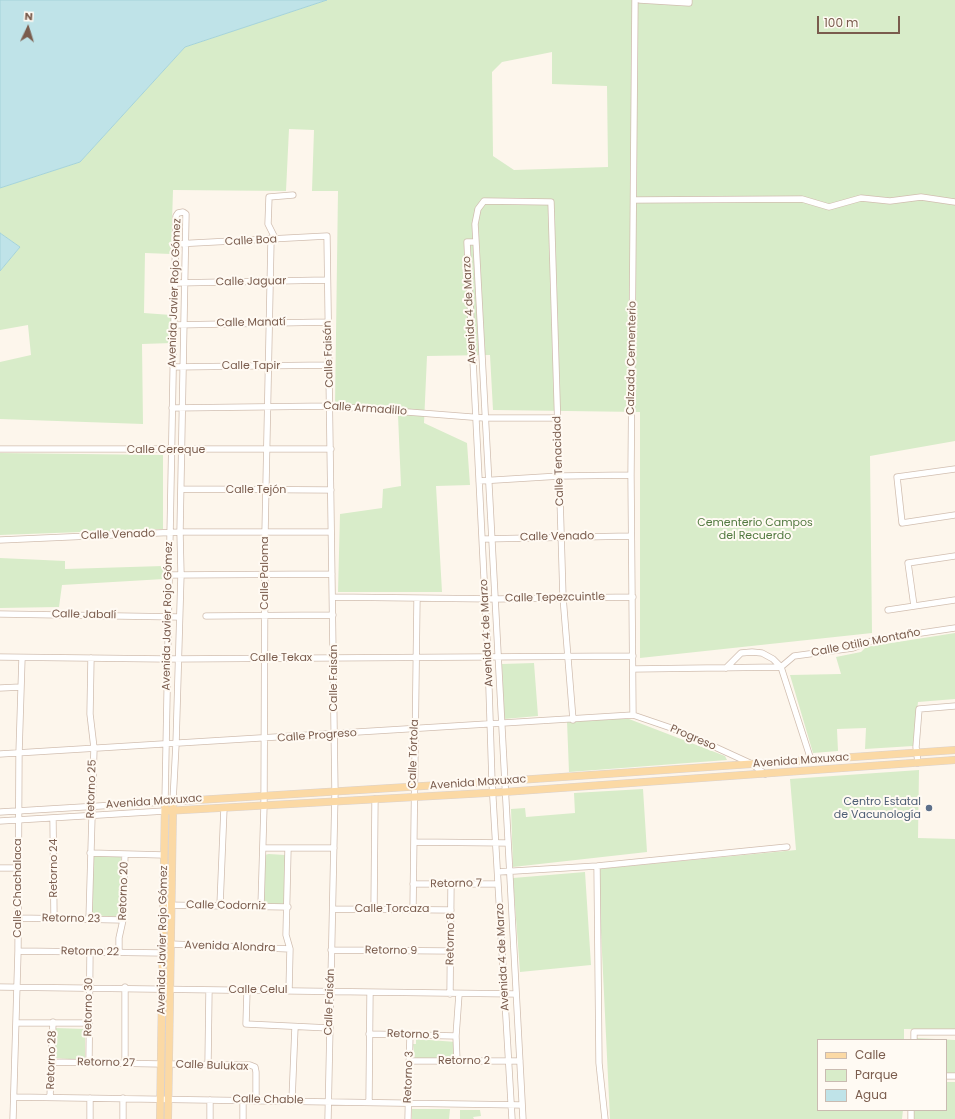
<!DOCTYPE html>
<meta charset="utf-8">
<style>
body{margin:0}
#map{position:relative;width:955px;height:1119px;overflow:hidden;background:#fdf6ec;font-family:Poppins,sans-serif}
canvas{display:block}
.legend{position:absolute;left:817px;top:1039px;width:130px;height:72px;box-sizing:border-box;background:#fffaf3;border:1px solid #cabbb1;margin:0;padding:5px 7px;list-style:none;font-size:12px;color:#7a5c4d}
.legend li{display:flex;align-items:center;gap:8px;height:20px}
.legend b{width:20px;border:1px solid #cabbb1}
.north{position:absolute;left:8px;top:8px;width:40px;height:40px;-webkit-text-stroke:3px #fffaf3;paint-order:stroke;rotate:4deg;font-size:11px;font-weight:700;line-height:16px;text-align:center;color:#7a5c4d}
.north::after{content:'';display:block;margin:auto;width:14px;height:18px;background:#7a5c4d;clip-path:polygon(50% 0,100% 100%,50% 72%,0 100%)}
.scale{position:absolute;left:817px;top:16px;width:83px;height:18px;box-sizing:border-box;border:2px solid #7a5c4d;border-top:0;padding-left:5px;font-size:12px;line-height:14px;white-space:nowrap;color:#7a5c4d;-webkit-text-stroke:3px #fffaf3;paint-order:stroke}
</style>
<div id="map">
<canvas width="955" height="1119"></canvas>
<ul class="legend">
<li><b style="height:5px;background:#fbd9a5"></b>Calle</li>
<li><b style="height:11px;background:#d8ecc9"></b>Parque</li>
<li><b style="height:11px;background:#bfe3e8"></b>Agua</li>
</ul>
<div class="north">N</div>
<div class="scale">100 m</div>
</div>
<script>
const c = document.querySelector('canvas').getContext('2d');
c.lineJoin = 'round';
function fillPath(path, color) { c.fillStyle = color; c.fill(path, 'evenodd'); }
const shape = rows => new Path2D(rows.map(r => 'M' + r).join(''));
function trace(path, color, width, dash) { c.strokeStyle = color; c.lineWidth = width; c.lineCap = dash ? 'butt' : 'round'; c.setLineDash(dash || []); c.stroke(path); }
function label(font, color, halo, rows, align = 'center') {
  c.font = font + ' Poppins,sans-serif'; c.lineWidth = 4; c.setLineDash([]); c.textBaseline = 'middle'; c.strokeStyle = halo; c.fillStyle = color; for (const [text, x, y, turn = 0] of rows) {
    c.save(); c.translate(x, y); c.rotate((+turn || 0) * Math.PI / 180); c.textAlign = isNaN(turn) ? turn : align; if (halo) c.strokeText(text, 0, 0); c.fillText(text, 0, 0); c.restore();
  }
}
fillPath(shape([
 [327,0,955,0,955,441,870,456,872,633,640,658,640,412,493,410,490,355,427,356,424,423,467,443,470,485,436,486,442,592,338,592,340,514,382,508,383,489,401,486,398,415,335,406,338,191,312,191,314,130,289,129,286,191,173,190,171,254,145,253,144,313,171,315,172,343,142,344,143,424,0,419,0,362,31,355,28,325,0,330,0,271,20,247,0,233,0,188,80,162,185,47],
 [552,52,552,84,607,86,608,167,514,170,493,156,492,72,502,62],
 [0,453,163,455,163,529,0,535],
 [0,558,65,561,65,569,163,566,164,579,62,585,59,607,0,608],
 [955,633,955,699,918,702,913,746,865,749,866,728,837,729,838,751,813,753,790,675,841,674,836,657,861,652,866,647],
 [534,663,538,716,504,719,502,664],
 [617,718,629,719,725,756,727,760,569,772,567,721],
 [919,770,918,838,955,839,955,1030,904,1029,904,1040,818,1040,818,1110,903,1110,902,1119,610,1119,598,869,796,850,790,779],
 [643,789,647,852,513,867,511,809,525,808,526,817,575,813,574,793],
 [269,854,285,855,285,906,263,906,264,855],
 [93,855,121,856,119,917,90,915],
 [585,872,591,965,520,972,513,878],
 [55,1028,85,1029,85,1060,54,1058],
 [916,1038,955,1040,955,1074,946,1073,946,1040,916,1040],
 [416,1039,456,1042,455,1062,415,1060,413,1044,416,1044],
 [946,1082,955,1082,955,1119,912,1119,913,1110,946,1110],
 [412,1109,450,1109,449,1119,412,1119],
 [460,1110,480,1110,481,1116,473,1117,474,1119,460,1119]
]), '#d8ecc9');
const water = shape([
 [0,0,327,0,185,47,80,162,0,188,0,0],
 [0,233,20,247,0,271,0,233]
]);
fillPath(water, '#bfe3e8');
trace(water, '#a5d3da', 1);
const minor = shape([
 [640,0,689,3,689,0],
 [634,200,802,199,829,207,861,198,890,201,921,197,955,202],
 [276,240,268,224,269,197,293,195],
 [476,242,475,224,478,209,484,201,551,202,563,597,573,720],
 [175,244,327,236,335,792,328,1119],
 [175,283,327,280],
 [174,325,328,322],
 [173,367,329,365],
 [172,408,331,406,484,418,558,418],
 [0,449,331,449],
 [955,469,897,477,902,523,955,515],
 [479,481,560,476,631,475],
 [181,489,331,490],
 [482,539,631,536],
 [0,540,180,532,331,532],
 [169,575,332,574],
 [333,597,495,599,633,597],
 [914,606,908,563,955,556],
 [888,610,955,600],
 [0,614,179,617],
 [206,616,333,615],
 [0,657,167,659,633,656],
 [781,667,794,656,853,648,874,640,955,628],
 [726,668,741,653,752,652,762,653,773,659,781,667,811,760],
 [633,669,781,667],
 [0,688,21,687],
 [633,715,631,475,635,0],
 [0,754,633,715,674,729,715,747,752,764,765,774],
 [918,763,916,747,919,709,955,706],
 [0,812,165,802,176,216,178,213,183,212,186,214,180,532,181,574,176,744,173,801],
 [53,818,54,918],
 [0,821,165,811],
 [414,842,507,843],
 [263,848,334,848],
 [288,849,286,935,290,949,289,991],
 [90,853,164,855],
 [597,866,599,1063,605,1119],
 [0,868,18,868],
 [498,872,597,866,787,847],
 [413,884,498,884],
 [163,905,288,907],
 [220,905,224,808],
 [261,906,264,806,265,533,271,240],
 [333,909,451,910],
 [413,909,417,599],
 [374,910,375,799],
 [18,918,123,920],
 [89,919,94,748,90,714,91,658],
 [171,944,290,949],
 [331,950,450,951],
 [18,951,163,953],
 [119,952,119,938,123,920,125,854],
 [0,987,516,994],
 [247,991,246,1024,329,1028],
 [450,994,451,885],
 [16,1023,89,1023],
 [369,1034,456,1036],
 [914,1040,914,1032,955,1032],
 [409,1061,520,1061],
 [51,1062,161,1064],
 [89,1062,90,951],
 [457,1062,456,1036,459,994],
 [125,1063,125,987],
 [169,1064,250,1065,255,1067,256,1072,256,1100],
 [208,1064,209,990],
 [946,1076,955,1076],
 [14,1097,522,1105],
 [50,1097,53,1022],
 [292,1100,295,1027],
 [369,1102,370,993],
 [13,1119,18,951,19,753,22,658],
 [90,1119,90,1098],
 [123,1119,123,1098],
 [210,1119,210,1100],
 [243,1119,243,1100],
 [408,1119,410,1034],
 [512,1119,492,782,488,657,467,242,476,242,478,280,523,1119],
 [911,1119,911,1110]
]);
const major = shape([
 [165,811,504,792,955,760],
 [160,1119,165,802,504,781,955,750],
 [168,1119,173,807]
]);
trace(minor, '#d1beb0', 7);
trace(major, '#dad1cd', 8);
trace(minor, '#fff', 5.5);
trace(major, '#fbd9a5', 7);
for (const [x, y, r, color] of [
 [929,808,4,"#5c6f8a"]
]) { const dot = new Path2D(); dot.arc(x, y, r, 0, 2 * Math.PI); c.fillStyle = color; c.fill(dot); trace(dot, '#fffaf3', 1.5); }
label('11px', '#7a5c4d', '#fffaf3', [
 ["Calle Boa",251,241,-3],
 ["Calle Jaguar",251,282,-1],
 ["Avenida Javier Rojo Gómez",175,293,-88],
 ["Avenida 4 de Marzo",470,310,-93],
 ["Calle Manatí",251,323,-1],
 ["Calle Faisán",329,354,-92],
 ["Calzada Cementerio",632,358,-89],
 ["Calle Tapir",251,366],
 ["Calle Armadillo",365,409,4],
 ["Calle Cereque",166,450],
 ["Calle Tenacidad",559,461,-92],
 ["Calle Tejón",256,490],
 ["Calle Venado",118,535,-2],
 ["Calle Venado",557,537,-1],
 ["Calle Paloma",265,573,-90],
 ["Calle Tepezcuintle",555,598,-1],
 ["Calle Jabalí",84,615,1],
 ["Avenida Javier Rojo Gómez",168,616,-89],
 ["Avenida 4 de Marzo",487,633,-93],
 ["Calle Otilio Montaño",866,643,-11],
 ["Calle Tekax",281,658],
 ["Calle Faisán",334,678,-90],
 ["Calle Progreso",317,736,-4],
 ["Progreso",693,738,23],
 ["Calle Tórtola",414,754,-88],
 ["Avenida Maxuxac",801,761,-4],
 ["Avenida Maxuxac",478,783,-4],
 ["Retorno 25",92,789,-88],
 ["Avenida Maxuxac",154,802,-4],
 ["Retorno 24",54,868,-90],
 ["Retorno 7",456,884,-1],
 ["Calle Chachalaca",18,888,-90],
 ["Retorno 20",124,891,-88],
 ["Calle Codorniz",226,906,1],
 ["Calle Torcaza",392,909],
 ["Retorno 23",71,919,1],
 ["Retorno 8",451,939,-89],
 ["Avenida Javier Rojo Gómez",163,940,-89],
 ["Avenida Alondra",230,947,2],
 ["Retorno 9",391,951,1],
 ["Retorno 22",90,952,1],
 ["Avenida 4 de Marzo",503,957,-93],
 ["Calle Celul",258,990],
 ["Calle Faisán",330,1002,-88],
 ["Retorno 30",89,1007,-89],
 ["Retorno 5",413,1035,2],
 ["Retorno 28",52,1060,-88],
 ["Retorno 2",464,1061],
 ["Retorno 27",106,1063,1],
 ["Calle Bulukax",212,1066,2],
 ["Retorno 3",409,1077,-88],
 ["Calle Chable",268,1100,1]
]);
label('11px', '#537a41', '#fffaf3', [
 ["Cementerio Campos",755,523],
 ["del Recuerdo",755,536]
]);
label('11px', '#4e5e75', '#fffaf3', [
 ["Centro Estatal",921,802],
 ["de Vacunología",921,815]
], 'right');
</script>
